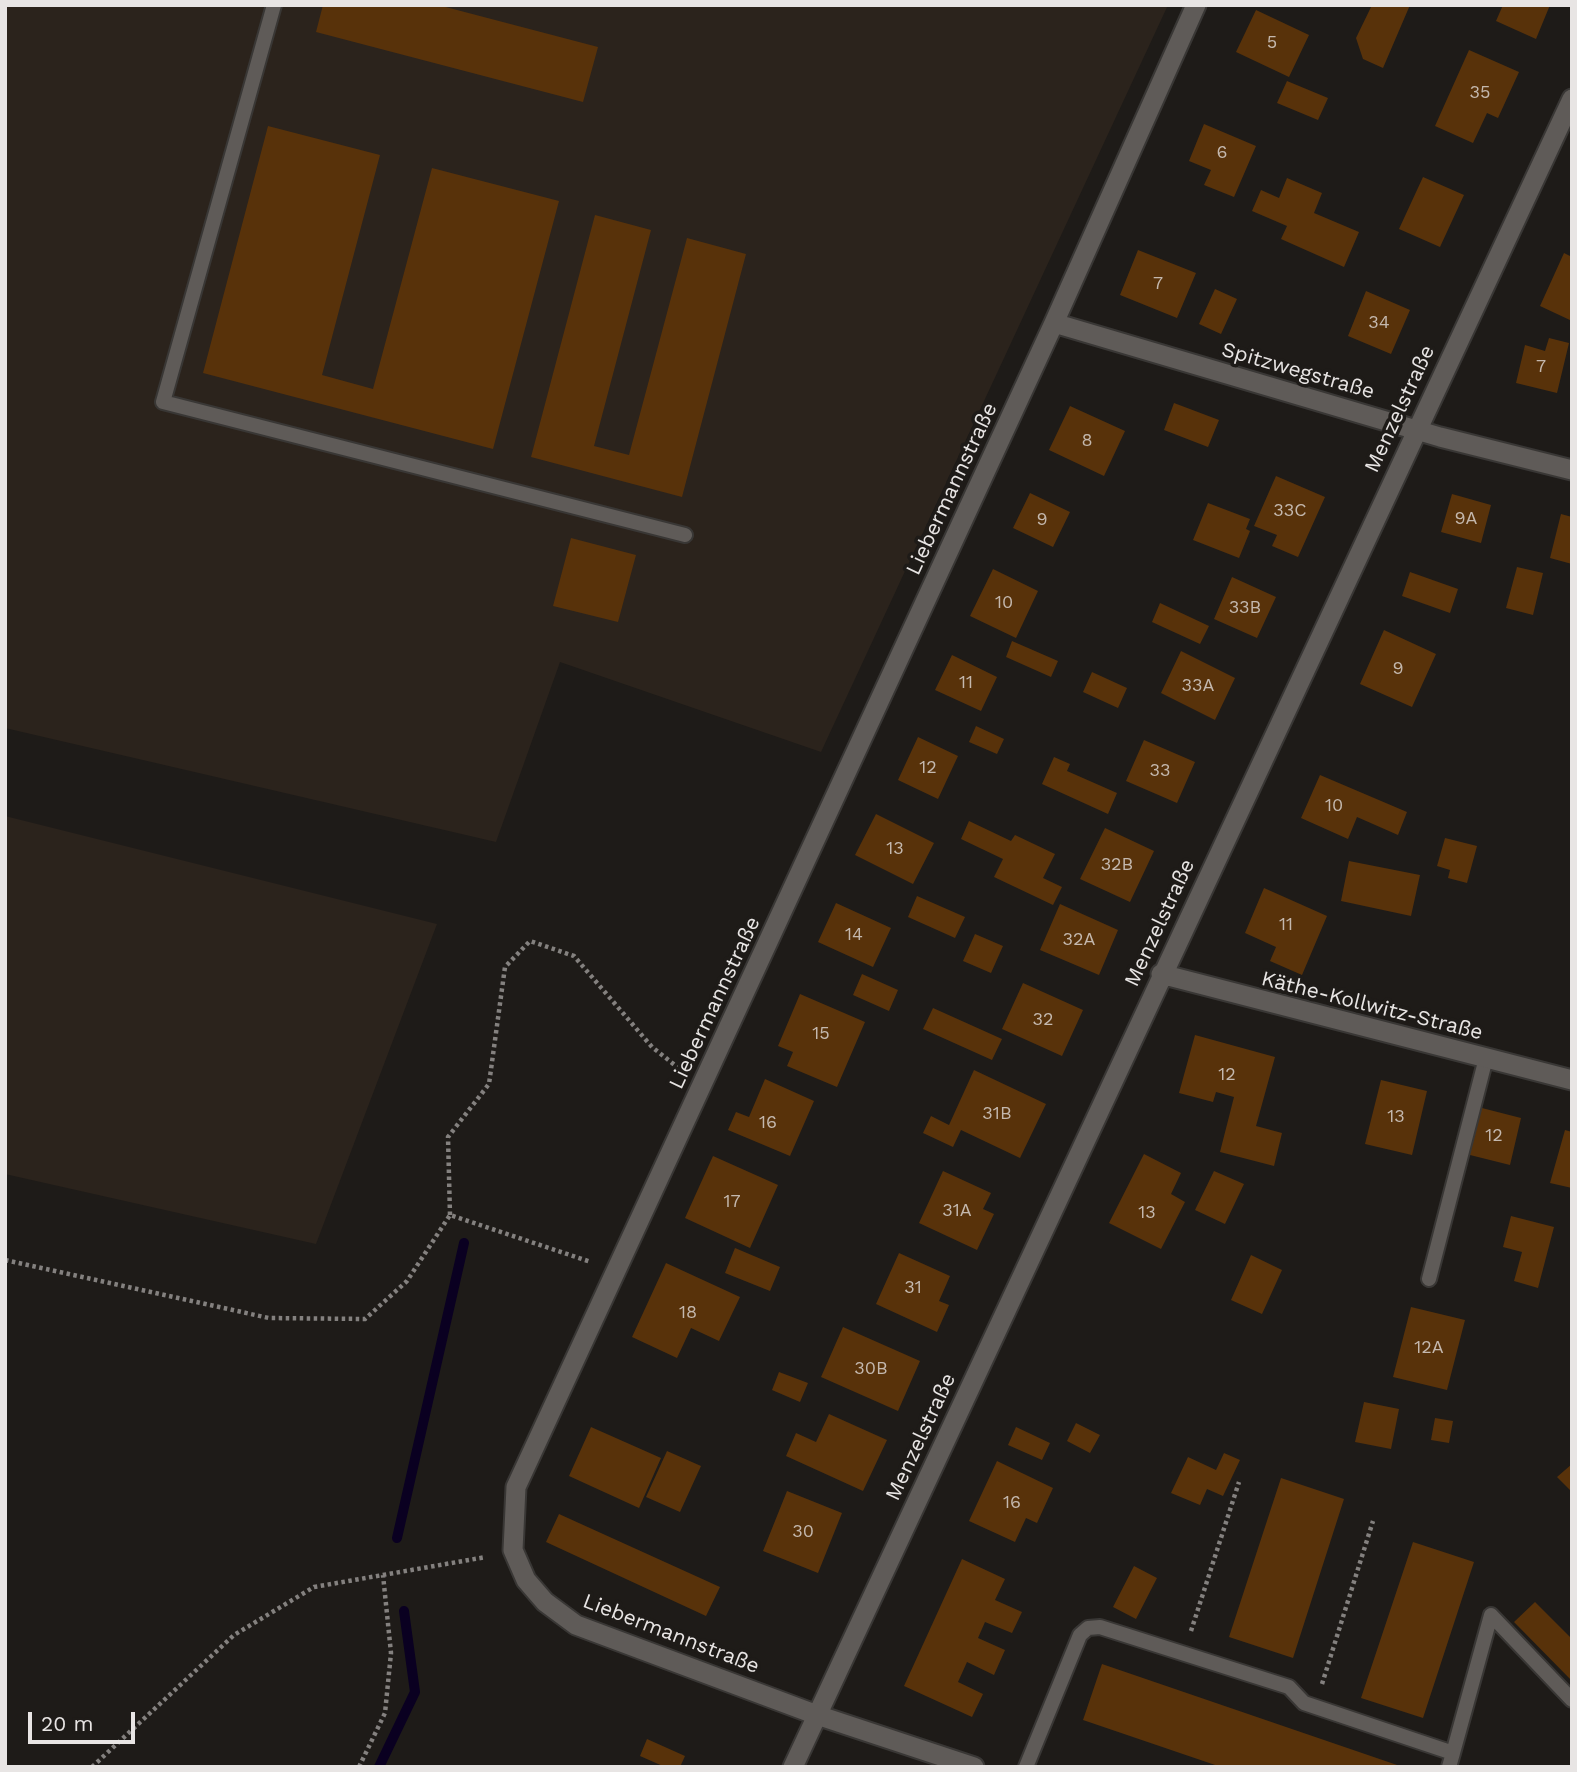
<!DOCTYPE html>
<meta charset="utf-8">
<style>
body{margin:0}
#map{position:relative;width:1577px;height:1772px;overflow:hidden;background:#1e1b18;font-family:"Work Sans",sans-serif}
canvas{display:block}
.frame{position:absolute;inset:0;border:7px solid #e8e5e4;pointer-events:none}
.scale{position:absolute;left:28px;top:1712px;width:107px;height:32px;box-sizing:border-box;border:4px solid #e8e5e4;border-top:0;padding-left:9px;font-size:21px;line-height:24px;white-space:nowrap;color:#e8e5e4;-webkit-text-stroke:5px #1e1b18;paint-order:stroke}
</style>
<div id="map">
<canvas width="1577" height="1772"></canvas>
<div class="frame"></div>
<div class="scale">20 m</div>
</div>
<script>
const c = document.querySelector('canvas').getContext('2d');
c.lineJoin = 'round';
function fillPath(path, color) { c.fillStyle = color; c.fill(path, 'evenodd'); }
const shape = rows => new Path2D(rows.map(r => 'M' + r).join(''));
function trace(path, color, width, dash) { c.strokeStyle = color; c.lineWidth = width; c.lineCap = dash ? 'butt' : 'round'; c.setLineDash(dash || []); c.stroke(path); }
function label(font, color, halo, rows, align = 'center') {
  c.font = font + ' "Work Sans",sans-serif'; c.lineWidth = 7; c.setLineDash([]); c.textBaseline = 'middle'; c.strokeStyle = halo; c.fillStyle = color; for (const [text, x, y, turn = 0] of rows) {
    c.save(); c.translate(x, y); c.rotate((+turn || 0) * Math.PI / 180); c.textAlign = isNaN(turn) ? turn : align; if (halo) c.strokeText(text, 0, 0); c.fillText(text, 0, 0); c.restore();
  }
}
fillPath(shape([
 [5,5,1168,5,821,752,560,662,496,842,5,728],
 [5,816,437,924,316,1244,5,1174]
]), '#2b231c');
trace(shape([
 [397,1538,464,1243],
 [379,1767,415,1692,404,1611]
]), '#0a0021', 10);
fillPath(shape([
 [323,5,438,5,598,47,583,102,316,32],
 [1372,5,1410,5,1383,68,1363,59,1356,38],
 [1503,5,1550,5,1536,39,1496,21],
 [1256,10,1309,35,1289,77,1236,52],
 [1469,50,1519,72,1498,118,1487,113,1473,143,1435,126],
 [1287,81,1328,98,1318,120,1277,103],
 [1204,124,1256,146,1234,197,1204,185,1211,170,1189,161],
 [268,126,380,155,322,375,373,389,432,168,559,201,493,449,203,373],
 [1423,177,1464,195,1440,247,1399,229],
 [1287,178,1322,193,1314,213,1359,232,1344,267,1281,239,1287,226,1252,211,1261,190,1279,198],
 [595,215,651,230,594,446,629,455,687,238,746,254,682,497,531,457],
 [1138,250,1196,273,1177,318,1120,295],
 [1564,253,1572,257,1572,321,1540,306],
 [1215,289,1237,299,1221,334,1199,324],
 [1366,291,1410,310,1391,354,1348,336],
 [1549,338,1569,343,1557,393,1516,383,1525,345,1545,351],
 [1174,403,1219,420,1208,447,1164,430],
 [1070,406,1125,431,1104,476,1049,450],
 [1276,476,1325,497,1298,557,1272,546,1277,535,1254,526],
 [1030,493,1070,512,1053,547,1013,528],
 [1452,494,1491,505,1481,543,1441,532],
 [1208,503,1250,519,1246,529,1250,531,1239,558,1193,540],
 [1561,514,1572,517,1572,564,1550,558],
 [571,538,636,555,618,622,553,606],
 [1517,567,1543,573,1533,615,1506,608],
 [993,569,1038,591,1016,638,970,616],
 [1410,572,1458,589,1450,613,1402,596],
 [1232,577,1276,597,1257,638,1214,619],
 [1160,603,1209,626,1200,644,1152,622],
 [1384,630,1436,654,1412,707,1360,684],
 [1012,641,1058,661,1051,677,1006,657],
 [1181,651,1235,678,1215,720,1161,693],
 [952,655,997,677,981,711,935,690],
 [1092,672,1127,688,1118,708,1083,692],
 [976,726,1004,739,997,754,969,742],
 [918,737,958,756,938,799,898,780],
 [1144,740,1195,762,1177,803,1126,781],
 [1054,757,1070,764,1067,771,1117,793,1108,814,1042,784],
 [1320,775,1407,812,1398,835,1357,817,1348,839,1301,818],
 [876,814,934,843,913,884,855,855],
 [969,821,1011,841,1015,835,1055,854,1043,878,1062,887,1053,905,994,877,1003,859,961,839],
 [1105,828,1154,851,1130,902,1080,879],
 [1445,838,1477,846,1467,883,1448,878,1450,870,1437,866],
 [1349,861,1420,875,1411,916,1341,901],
 [1264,888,1327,916,1302,975,1270,961,1276,947,1245,933],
 [917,896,965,917,955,938,908,917],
 [836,903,891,928,873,967,818,942],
 [1060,904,1118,930,1099,975,1040,950],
 [975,934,1003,946,991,973,963,961],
 [862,974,898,990,889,1011,853,995],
 [1023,983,1083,1010,1062,1056,1002,1029],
 [800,994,865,1022,837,1087,787,1066,793,1052,778,1046],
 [933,1008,1002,1039,992,1060,923,1029],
 [1195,1035,1275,1057,1256,1126,1282,1133,1274,1166,1220,1152,1234,1097,1216,1092,1213,1102,1179,1093],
 [974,1070,1046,1104,1020,1158,961,1130,953,1147,923,1133,931,1116,949,1125],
 [765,1079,814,1101,790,1156,728,1130,736,1112,749,1117],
 [1381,1080,1427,1091,1412,1155,1365,1144],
 [1478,1107,1521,1118,1510,1165,1466,1154],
 [1565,1130,1572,1132,1572,1188,1550,1183],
 [1144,1154,1181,1173,1171,1194,1185,1202,1161,1249,1109,1223],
 [713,1156,778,1185,750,1248,685,1218],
 [943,1171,991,1193,983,1209,994,1214,977,1250,919,1223],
 [1214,1171,1244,1184,1225,1224,1195,1210],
 [1511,1216,1554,1227,1538,1288,1514,1281,1522,1252,1503,1247],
 [735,1248,780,1267,770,1291,725,1273],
 [899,1253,950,1276,939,1301,949,1305,937,1332,876,1304],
 [1251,1255,1282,1270,1262,1314,1231,1300],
 [666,1263,740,1297,719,1341,691,1328,677,1358,632,1337],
 [1411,1307,1465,1320,1447,1390,1393,1377],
 [843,1327,920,1361,898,1411,821,1377],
 [779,1372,808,1383,800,1402,772,1390],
 [1364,1402,1399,1409,1391,1449,1355,1442],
 [829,1414,887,1440,863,1491,786,1456,796,1433,816,1442],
 [1435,1418,1453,1421,1449,1443,1431,1440],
 [1076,1423,1100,1435,1090,1453,1067,1441],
 [591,1427,661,1458,639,1508,569,1476],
 [1016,1427,1050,1443,1042,1460,1008,1445],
 [667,1451,701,1466,680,1512,646,1497],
 [1224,1453,1240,1460,1223,1496,1207,1489,1200,1505,1171,1493,1188,1457,1216,1470],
 [997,1461,1053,1488,1037,1523,1026,1518,1015,1542,969,1521],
 [1572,1464,1572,1492,1557,1477],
 [1281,1478,1344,1499,1293,1658,1229,1637],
 [787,1491,842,1513,818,1573,763,1551],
 [559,1514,720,1587,706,1616,546,1542],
 [1413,1542,1474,1562,1423,1718,1361,1698],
 [962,1559,1005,1579,995,1600,1022,1612,1012,1633,985,1622,978,1638,1005,1650,994,1675,967,1662,958,1682,983,1694,972,1717,904,1686],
 [1134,1566,1157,1578,1136,1619,1113,1607],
 [1535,1602,1572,1639,1572,1681,1514,1622],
 [1102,1664,1400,1766,1400,1767,1221,1767,1083,1720],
 [647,1739,685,1756,680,1767,665,1767,640,1756]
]), '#58320a');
const service = shape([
 [274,5,163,402,685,535],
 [1429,1279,1486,1058],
 [1453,1753,1491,1615,1572,1700],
 [1026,1767,1080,1635,1088,1628,1100,1627,1289,1687,1304,1703,1453,1753,1449,1767]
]);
const minor = shape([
 [1054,323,1440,437,1572,470],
 [1161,974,1572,1080],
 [793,1767,1572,99],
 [974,1767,817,1715,576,1625,545,1602,526,1580,513,1550,516,1487,1054,323,1196,5]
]);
trace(service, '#393735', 18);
trace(minor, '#393735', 23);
trace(shape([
 [450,1215,448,1137,489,1084,505,967,530,941,574,956,652,1047,681,1070],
 [5,1260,269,1318,365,1319,407,1281,450,1215,591,1262],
 [1191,1631,1239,1482],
 [1322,1684,1373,1521],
 [92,1767,234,1635,314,1587,486,1557],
 [359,1767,385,1713,391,1653,383,1575]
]), '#84817f', 4.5, [3.5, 3.5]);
trace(service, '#5f5b58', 14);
trace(minor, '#5f5b58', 19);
label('18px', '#c4b8ae', null, [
 ["5",1272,43],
 ["35",1480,93],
 ["6",1222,153],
 ["7",1158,284],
 ["34",1379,323],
 ["7",1541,367],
 ["8",1087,441],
 ["33C",1290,511],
 ["9A",1466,519],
 ["9",1042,520],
 ["10",1004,603],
 ["33B",1245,608],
 ["9",1398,669],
 ["11",966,683],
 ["33A",1198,686],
 ["12",928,768],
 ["33",1160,771],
 ["10",1334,806],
 ["13",895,849],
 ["32B",1117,865],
 ["11",1286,925],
 ["14",854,935],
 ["32A",1079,940],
 ["32",1043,1020],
 ["15",821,1034],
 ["12",1227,1075],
 ["31B",997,1114],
 ["13",1396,1117],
 ["16",768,1123],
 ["12",1494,1136],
 ["17",732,1202],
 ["31A",957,1211],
 ["13",1147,1213],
 ["31",913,1288],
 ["18",688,1313],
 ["12A",1429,1348],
 ["30B",871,1369],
 ["16",1012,1503],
 ["30",803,1532]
]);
label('21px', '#e8e5e4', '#1e1b18', [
 ["Spitzwegstraße",1298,371,16],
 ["Menzelstraße",1400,409,-65],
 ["Liebermannstraße",952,489,-65],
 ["Menzelstraße",1160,923,-65],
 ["Liebermannstraße",715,1003,-65],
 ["Käthe-Kollwitz-Straße",1372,1006,14],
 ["Menzelstraße",921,1437,-65],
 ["Liebermannstraße",671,1634,21]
]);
</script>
